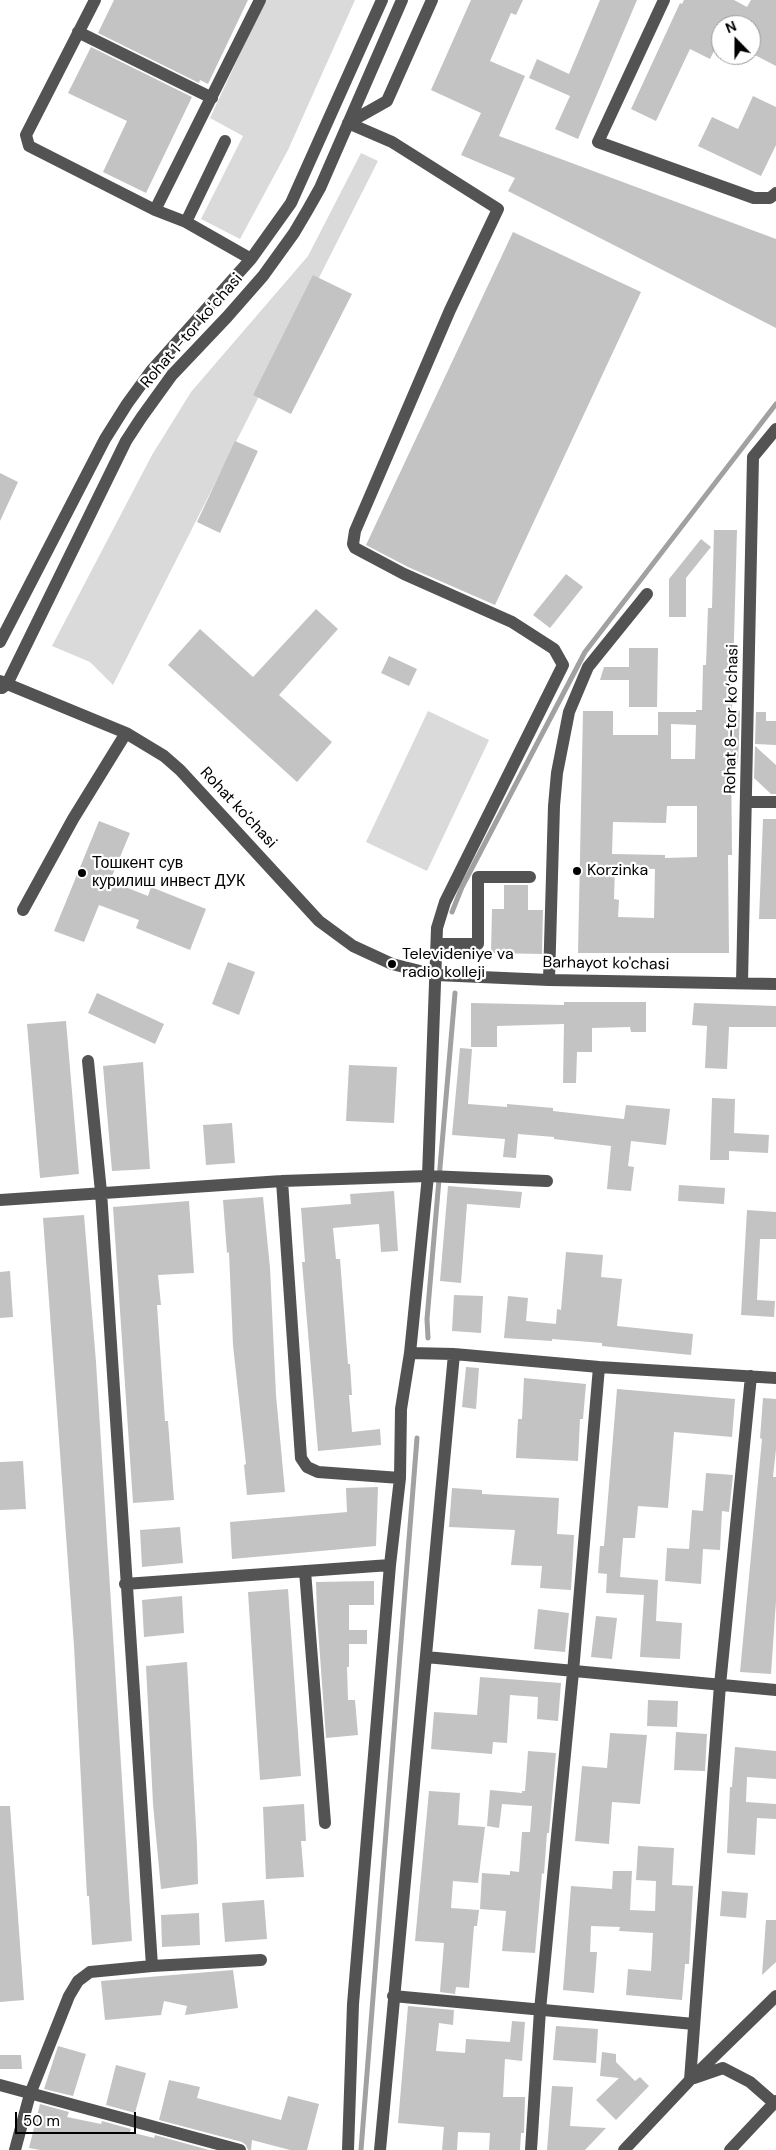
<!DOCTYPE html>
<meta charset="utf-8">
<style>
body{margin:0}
#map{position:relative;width:776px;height:2150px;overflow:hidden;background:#fff;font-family:"DM Sans",sans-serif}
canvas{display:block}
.north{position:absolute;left:711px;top:15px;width:50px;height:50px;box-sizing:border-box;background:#fff;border:1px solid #999;border-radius:50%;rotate:338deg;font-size:14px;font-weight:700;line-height:20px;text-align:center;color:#000}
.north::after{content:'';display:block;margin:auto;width:18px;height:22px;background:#000;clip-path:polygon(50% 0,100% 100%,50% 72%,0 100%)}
.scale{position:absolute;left:15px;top:2112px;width:121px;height:22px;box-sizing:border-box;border:2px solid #000;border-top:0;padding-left:6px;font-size:15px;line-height:18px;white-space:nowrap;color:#000;-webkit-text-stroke:4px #fff;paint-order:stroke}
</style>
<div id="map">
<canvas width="776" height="2150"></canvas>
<div class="north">N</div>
<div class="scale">50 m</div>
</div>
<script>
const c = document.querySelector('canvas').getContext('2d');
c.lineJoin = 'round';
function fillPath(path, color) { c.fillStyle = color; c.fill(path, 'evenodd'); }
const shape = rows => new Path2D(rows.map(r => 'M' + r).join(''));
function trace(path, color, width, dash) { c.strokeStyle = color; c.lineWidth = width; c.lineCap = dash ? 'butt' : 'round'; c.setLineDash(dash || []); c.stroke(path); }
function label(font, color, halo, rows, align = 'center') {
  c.font = font + ' "DM Sans",sans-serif'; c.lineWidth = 4.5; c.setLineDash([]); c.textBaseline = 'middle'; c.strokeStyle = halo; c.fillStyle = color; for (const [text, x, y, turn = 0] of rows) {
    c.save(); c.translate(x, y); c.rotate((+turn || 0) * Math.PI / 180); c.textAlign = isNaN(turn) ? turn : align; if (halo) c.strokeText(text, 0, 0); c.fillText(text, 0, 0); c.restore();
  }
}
fillPath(shape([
 [265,0,355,0,288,150,240,239,201,219,243,136,210,118],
 [361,153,378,161,113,685,90,662,52,646,152,455,191,392,308,256],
 [428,711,489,740,427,871,366,842]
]), '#dadada');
trace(shape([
 [452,912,462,887,585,652,776,404],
 [428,1338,427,1319,455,993],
 [361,2150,417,1438]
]), '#a1a1a1', 5);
fillPath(shape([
 [114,0,248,0,208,84,200,80,199,83,98,33],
 [471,0,523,0,516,15,511,13,490,61,525,76,499,136,776,239,776,328,508,191,515,178,461,155,481,113,431,90],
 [600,0,637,0,578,139,555,129,570,96,529,78,537,59,569,74],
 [684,0,734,0,747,7,751,0,776,0,776,66,751,53,751,25,721,25,721,47,717,45,710,59,690,49,656,121,631,109,680,3,682,4],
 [91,47,192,97,146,193,103,172,127,121,68,93],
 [753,96,776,107,776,145,761,176,698,146,712,117,738,129],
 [513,232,641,292,495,605,408,567,366,545],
 [313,275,352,294,291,414,253,395],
 [235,441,258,451,220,533,197,522],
 [0,473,18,482,0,521],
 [714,530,737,530,732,710,740,711,738,764,731,757,732,855,728,855,729,953,578,953,583,711,613,711,613,735,658,735,658,712,696,712,696,710,702,710,703,665,706,665,708,608,712,608],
 [671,724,696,725,695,759,671,759],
 [667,806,697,806,697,857,665,858,665,855,612,854,613,822,666,823],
 [615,868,655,869,654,918,618,917,619,900,614,899],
 [701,539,711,547,686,578,686,617,669,617,669,579],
 [566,574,583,587,550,628,533,615],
 [316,609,338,629,279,695,332,742,297,782,168,665,200,629,253,677],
 [629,648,658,648,657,707,629,707,629,680,600,680,604,667,629,667],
 [389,656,417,669,409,686,381,673],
 [756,712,766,712,766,721,776,721,776,745,755,744],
 [755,746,776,765,776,794,771,794,754,778],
 [763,819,776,819,776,919,759,919],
 [99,821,130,833,110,881,148,896,151,887,206,909,190,950,136,928,139,920,99,905,84,942,54,931],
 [504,885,528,885,528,910,543,910,542,954,491,953,492,909,504,909],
 [228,962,255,972,239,1015,212,1004],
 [97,993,164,1024,155,1044,88,1013],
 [564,1002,646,1002,646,1032,631,1032,630,1027,592,1028,592,1052,577,1052,576,1083,563,1083,564,1024,497,1026,497,1047,471,1047,471,1003,564,1005],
 [694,1003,776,1006,776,1027,729,1027,727,1069,705,1068,707,1026,692,1025],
 [66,1021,79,1174,40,1178,27,1024],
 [460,1048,472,1049,468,1104,507,1107,507,1104,553,1108,553,1111,624,1119,626,1105,670,1109,666,1145,631,1141,628,1166,634,1167,631,1191,607,1189,611,1146,554,1139,554,1137,518,1134,516,1158,503,1157,505,1139,452,1135],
 [143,1062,150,1169,112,1171,103,1066],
 [349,1065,397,1067,394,1123,346,1121],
 [712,1098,735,1099,734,1133,769,1135,768,1153,729,1151,729,1160,710,1160],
 [232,1123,235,1163,206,1165,203,1125],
 [679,1185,725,1188,724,1204,678,1201],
 [448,1186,522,1192,520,1208,467,1204,461,1283,440,1281],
 [394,1191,398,1251,381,1252,379,1224,333,1228,336,1259,340,1259,348,1364,350,1364,352,1395,349,1395,352,1432,380,1429,381,1445,318,1451,302,1262,305,1262,301,1208,351,1204,350,1194],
 [263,1197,270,1268,276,1395,285,1492,247,1495,244,1465,246,1464,233,1345,229,1252,227,1253,223,1200],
 [189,1201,194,1273,158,1275,161,1305,157,1305,165,1421,168,1421,174,1500,133,1503,113,1207],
 [747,1210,776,1212,776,1239,760,1239,757,1300,775,1301,774,1317,741,1315],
 [84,1215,96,1362,132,1941,92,1945,89,1896,87,1896,74,1646,43,1218],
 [566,1252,603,1255,601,1277,622,1279,617,1326,693,1334,691,1355,602,1346,602,1343,552,1339,552,1341,504,1338,508,1296,528,1298,526,1321,556,1324,557,1309,561,1310],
 [10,1271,13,1317,0,1318,0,1272],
 [454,1295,483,1296,481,1333,452,1331],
 [466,1367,479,1368,476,1409,462,1407],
 [524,1378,586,1384,583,1419,580,1419,578,1461,516,1458,518,1419,522,1419],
 [617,1389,735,1399,732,1437,674,1432,668,1508,638,1506,635,1538,623,1538,620,1577,658,1580,656,1621,682,1623,680,1659,640,1657,644,1595,606,1593,607,1574,598,1573,600,1546,604,1546],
 [763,1398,776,1399,776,1449,773,1477,776,1477,776,1601,771,1674,740,1672,762,1439,760,1438],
 [23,1461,26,1509,0,1510,0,1462],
 [706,1473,733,1475,729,1512,722,1511,720,1550,703,1549,701,1584,665,1581,667,1548,689,1549,692,1510,703,1511],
 [378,1487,376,1546,232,1559,230,1522,347,1512,346,1488],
 [452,1488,482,1490,482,1494,559,1498,557,1534,574,1535,571,1590,540,1588,542,1566,511,1565,515,1530,449,1527],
 [180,1527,183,1563,142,1567,140,1530],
 [374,1581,374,1605,349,1605,349,1630,367,1630,367,1644,349,1644,349,1667,347,1667,348,1700,355,1700,358,1735,326,1738,317,1615,316,1582],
 [288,1589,301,1776,260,1780,248,1592],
 [182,1596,184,1633,144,1637,142,1600],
 [538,1609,569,1613,565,1652,534,1649],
 [596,1616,617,1618,612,1659,591,1657],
 [187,1662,197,1845,198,1884,161,1889,153,1804,146,1666],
 [480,1677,561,1683,558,1721,537,1719,538,1697,510,1695,507,1743,493,1742,492,1754,431,1749,434,1712,477,1715],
 [648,1700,678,1701,677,1727,647,1726],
 [676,1732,707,1734,705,1771,674,1770],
 [610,1733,647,1735,640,1804,612,1802,609,1844,575,1841,582,1766,607,1768],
 [735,1747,776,1751,776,1779,747,1777,746,1802,776,1804,776,1819,757,1818,755,1855,727,1853,730,1787,732,1787],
 [528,1751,556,1753,549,1833,547,1833,544,1874,542,1873,535,1953,502,1951,506,1911,480,1909,482,1873,510,1875,510,1871,519,1872,522,1832,530,1832,532,1806,502,1804,499,1828,487,1826,490,1790,522,1793,522,1791,525,1791],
 [429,1791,460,1793,458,1825,485,1827,478,1883,453,1881,451,1908,479,1910,477,1926,474,1926,469,1988,456,1987,455,1994,440,1992,444,1943,415,1941],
 [304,1804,306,1841,301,1841,304,1877,266,1879,263,1807],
 [0,1806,10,1806,24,2000,0,2002],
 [638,1846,674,1848,672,1885,693,1886,689,1964,685,1964,682,2000,626,1995,628,1969,651,1971,653,1933,619,1931,620,1927,591,1926,590,1952,597,1952,594,1993,563,1990,571,1886,612,1889,613,1871,632,1871,630,1910,655,1911,656,1881,636,1880],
 [722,1891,748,1893,746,1918,720,1916],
 [264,1900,267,1939,225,1942,222,1903],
 [199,1913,200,1945,162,1947,161,1915],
 [766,1920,776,1920,776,1962,762,1975],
 [233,1970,238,2008,185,2015,187,2006,164,2001,161,2015,105,2020,101,1981],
 [408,2006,454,2010,453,2025,439,2023,436,2051,465,2053,466,2039,510,2042,512,2021,525,2022,522,2061,505,2059,503,2097,525,2097,524,2133,521,2133,520,2150,489,2150,490,2133,458,2132,457,2150,442,2150,444,2127,398,2123],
 [556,2026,598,2029,596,2063,553,2060],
 [58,2046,86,2054,73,2096,44,2089],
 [602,2052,616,2054,616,2062,635,2081,640,2077,649,2086,616,2120,596,2100,619,2078,600,2076],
 [0,2055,21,2055,22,2069,0,2069],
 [116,2065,146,2073,135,2113,106,2105],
 [169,2080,200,2087,197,2098,281,2120,288,2096,319,2104,307,2150,290,2150,252,2140,251,2150,248,2150,246,2145,242,2142,159,2120],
 [552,2086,573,2087,570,2126,606,2128,585,2150,547,2150],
 [40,2104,69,2112,67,2117,101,2124,102,2121,131,2129,130,2132,154,2138,155,2135,209,2150,40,2150,29,2148]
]), '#c3c3c3');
trace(shape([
 [95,0,26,135,29,146,155,210,186,222,251,259],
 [664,0,598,142,754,198,770,198,776,193],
 [78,32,212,98],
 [348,123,387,101,432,0],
 [155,210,260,0],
 [186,222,225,141],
 [0,642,105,439,127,404,151,371,251,259,291,203,382,0],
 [0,681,126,733,164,756,180,770,319,921,353,946,392,964,436,975,549,980,776,984],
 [2,688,7,684,126,441,141,418,172,375,227,317,263,276,294,233,307,211,320,188,402,0],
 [746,802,776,802],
 [23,910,73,819,126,733],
 [437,944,478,944,478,877,530,877],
 [549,980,554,806,557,773,569,712,588,667,647,594],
 [742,983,753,457,776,429],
 [88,1061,101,1192,152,1966],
 [282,1181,301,1458,307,1467,318,1472,400,1478],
 [0,1200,282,1181,428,1176,547,1181],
 [410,1353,454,1354,599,1367,776,1378],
 [305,1571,325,1823],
 [125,1584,390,1565],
 [426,1657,776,1690],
 [393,1996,694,2024],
 [694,2078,723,2068,750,2082,774,2103],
 [690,2080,720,1685,751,1376],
 [0,2085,240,2150],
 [15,2150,30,2094,69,1996,78,1981,90,1972,152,1966,261,1960],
 [348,2150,353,2004,390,1565,400,1478,401,1409,410,1353,428,1176,437,928,445,902,563,665,554,649,512,622,404,574,355,548,353,544,355,531,450,310,498,209,392,142,348,123],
 [380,2150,454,1354],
 [531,2150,540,2010,573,1672,599,1367],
 [624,2150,690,2080,776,1996],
 [730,2150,776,2101]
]), '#535353', 12);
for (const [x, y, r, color] of [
 [577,871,5,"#000"],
 [82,873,5,"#000"],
 [392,964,5,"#000"]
]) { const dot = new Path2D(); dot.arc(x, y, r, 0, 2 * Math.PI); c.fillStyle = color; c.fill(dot); trace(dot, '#fff', 2); }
label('16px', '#000', '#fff', [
 ["Rohat 1-tor koʻchasi",192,331,-49],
 ["Rohat 8-tor ko‘chasi",732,719,-89],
 ["Rohat ko'chasi",238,808,47],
 ["Barhayot ko'chasi",606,964,1]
]);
label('16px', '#000', '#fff', [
 ["Тошкент сув",92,864],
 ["курилиш инвест ДУК",92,882],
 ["Korzinka",587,871],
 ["Televideniye va",402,955],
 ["radio kolleji",402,973]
], 'left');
</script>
